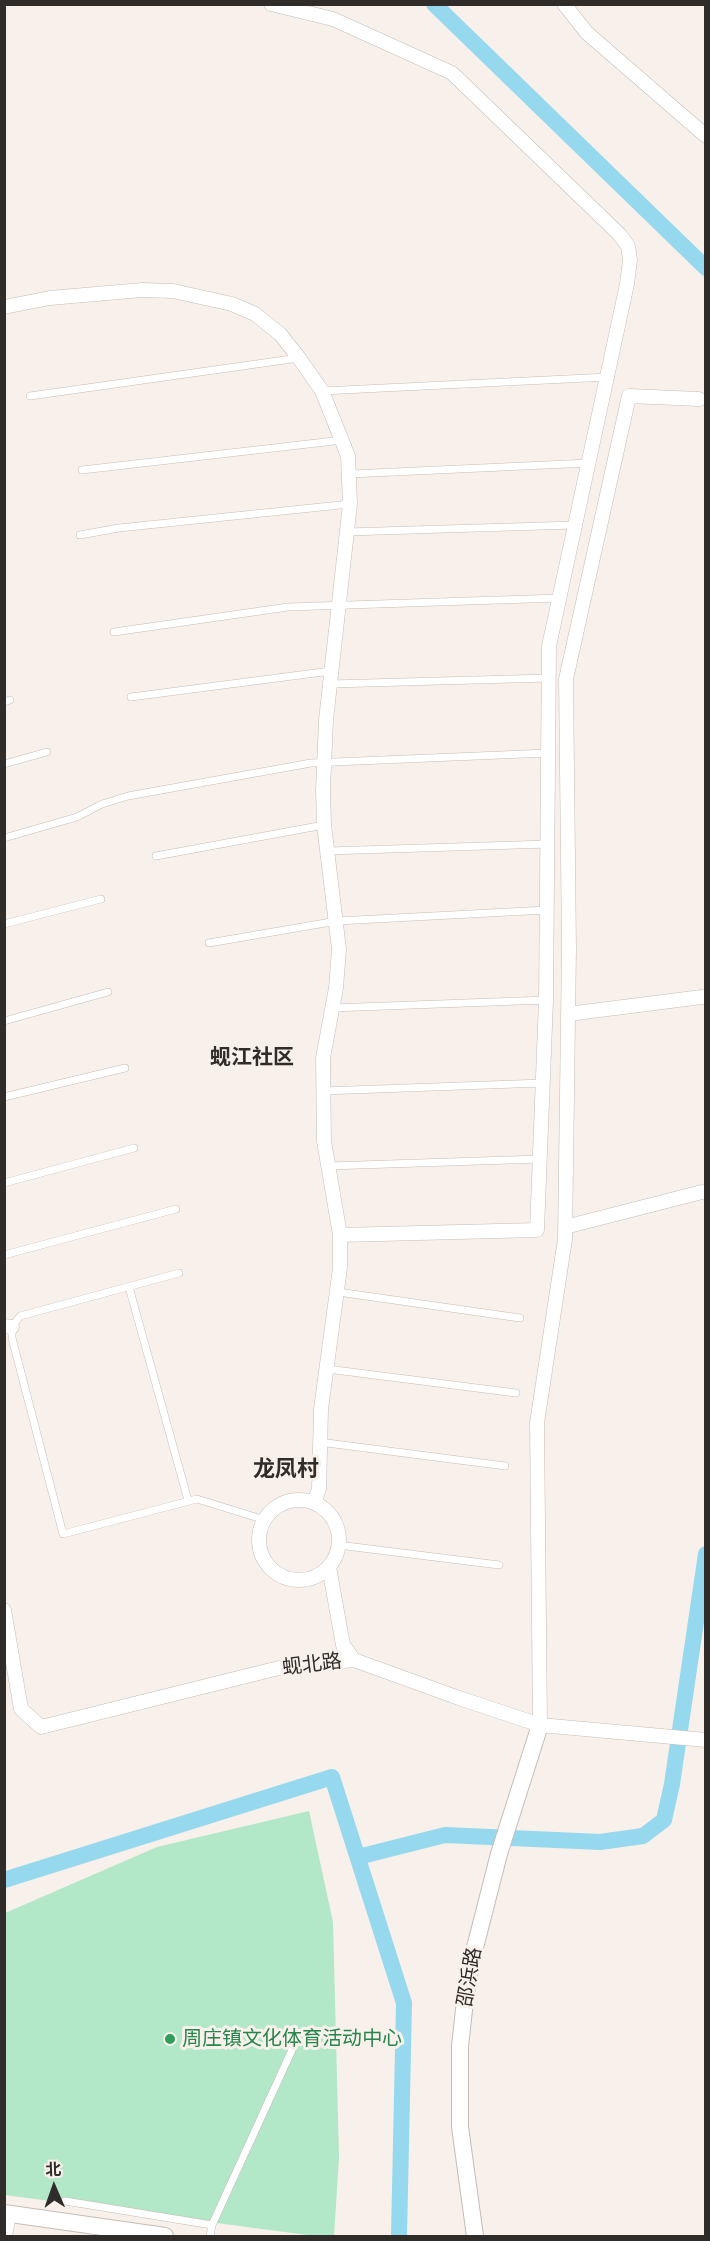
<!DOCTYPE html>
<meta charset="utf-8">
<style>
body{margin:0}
#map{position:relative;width:710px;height:2241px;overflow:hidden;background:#f8f0ea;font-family:"Open Sans","Noto Sans SC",sans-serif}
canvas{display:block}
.frame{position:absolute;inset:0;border:6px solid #2f2c2a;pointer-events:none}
.north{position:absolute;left:24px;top:2157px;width:60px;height:60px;-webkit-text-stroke:4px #f8f0ea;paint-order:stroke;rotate:358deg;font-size:16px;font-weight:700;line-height:24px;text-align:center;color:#2f2c2a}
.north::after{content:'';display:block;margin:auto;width:21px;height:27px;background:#2f2c2a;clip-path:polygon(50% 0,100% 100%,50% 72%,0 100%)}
</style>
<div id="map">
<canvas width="710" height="2241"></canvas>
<div class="frame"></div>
<div class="north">北</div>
</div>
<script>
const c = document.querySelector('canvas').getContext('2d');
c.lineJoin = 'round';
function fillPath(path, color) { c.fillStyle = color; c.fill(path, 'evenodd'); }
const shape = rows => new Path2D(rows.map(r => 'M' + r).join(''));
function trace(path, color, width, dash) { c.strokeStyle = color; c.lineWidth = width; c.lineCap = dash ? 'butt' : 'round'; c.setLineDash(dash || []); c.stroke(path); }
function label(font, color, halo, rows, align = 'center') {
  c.font = font + ' "Open Sans","Noto Sans SC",sans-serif'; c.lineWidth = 6; c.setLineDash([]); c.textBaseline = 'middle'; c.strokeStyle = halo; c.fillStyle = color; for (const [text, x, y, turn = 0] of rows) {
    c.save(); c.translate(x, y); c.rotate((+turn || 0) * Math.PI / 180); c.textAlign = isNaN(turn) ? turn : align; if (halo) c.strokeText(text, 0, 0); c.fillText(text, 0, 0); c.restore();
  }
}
fillPath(shape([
 [309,1811,333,1922,339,2157,334,2236,315,2236,5,2195,5,1913,157,1847]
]), '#b2e7c8');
trace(shape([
 [434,4,706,268],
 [358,1857,445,1835,600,1842,643,1836,664,1820,672,1784,706,1554],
 [4,1880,332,1777,404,2003,399,2236]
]), '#96d8ed', 16);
const service = shape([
 [322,391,608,377],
 [30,396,299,358],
 [82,470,343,440],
 [351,474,589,463],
 [347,532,575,525],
 [80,535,119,528,350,504],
 [114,632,288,607,559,598],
 [331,684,548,678],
 [131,697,331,671],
 [4,702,10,700],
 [4,764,47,752],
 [4,838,77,817,102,804,128,796,311,763,548,753],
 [328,851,548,844],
 [156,856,324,825],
 [4,924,101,899],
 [209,943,337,921,547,910],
 [332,1008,546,1000],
 [4,1021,108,992],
 [323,1091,543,1083],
 [4,1097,125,1068],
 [328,1166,540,1159],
 [4,1183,134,1148],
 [4,1255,176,1209],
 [179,1273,20,1316,12,1327,12,1338,63,1534,197,1499,265,1520],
 [129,1287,188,1500],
 [338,1292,520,1318],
 [327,1369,516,1393],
 [319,1442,505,1466],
 [338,1545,499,1565],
 [65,2201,212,2225],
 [210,2236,212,2225,297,2039]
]);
const minor = shape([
 [271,4,333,19,452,73,619,234,628,246,630,260,627,284,549,646,546,1000,537,1230,340,1235],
 [564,4,587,33,706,136],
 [4,307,50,298,142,290,173,291,232,304,255,314,280,334,299,358,322,391,348,456,350,504,326,720,323,790,324,825,339,949,336,988,323,1058,324,1141,340,1235,340,1268,321,1409,319,1489,314,1503],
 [568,1014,702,997],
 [565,1227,702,1192],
 [4,1326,12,1327],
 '259 1540a40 40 0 1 1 80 0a40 40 0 1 1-80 0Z',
 [329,1567,343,1645,354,1660],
 [4,1610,21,1709,41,1727,287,1666,354,1660,459,1698,540,1725,706,1740],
 [540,1725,537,1423,565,1239,569,949,566,679,629,396,699,399],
 [5,2236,9,2214]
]);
const tertiary = shape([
 [4,2213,165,2236],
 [475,2236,460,2127,460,2046,465,2001,471,1963,499,1854,540,1725]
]);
trace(service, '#c4bdb7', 8);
trace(minor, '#c4bdb7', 15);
trace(tertiary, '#c4bdb7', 18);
trace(service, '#fff', 7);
trace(minor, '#fff', 14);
trace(tertiary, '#fff', 16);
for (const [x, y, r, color] of [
 [170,2039,6,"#2e9e5b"]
]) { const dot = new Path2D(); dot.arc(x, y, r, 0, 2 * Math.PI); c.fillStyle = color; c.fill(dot); trace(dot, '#f8f0ea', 2); }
label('20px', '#2f2c2a', '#f8f0ea', [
 ["蚬北路",312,1665,-7],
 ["邵浜路",470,1977,-80]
]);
label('20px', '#27864d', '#f8f0ea', [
 ["周庄镇文化体育活动中心",182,2039]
], 'left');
label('bold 21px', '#2f2c2a', '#f8f0ea', [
 ["蚬江社区",252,1058]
]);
label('bold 22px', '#2f2c2a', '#f8f0ea', [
 ["龙凤村",286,1470]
]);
</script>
